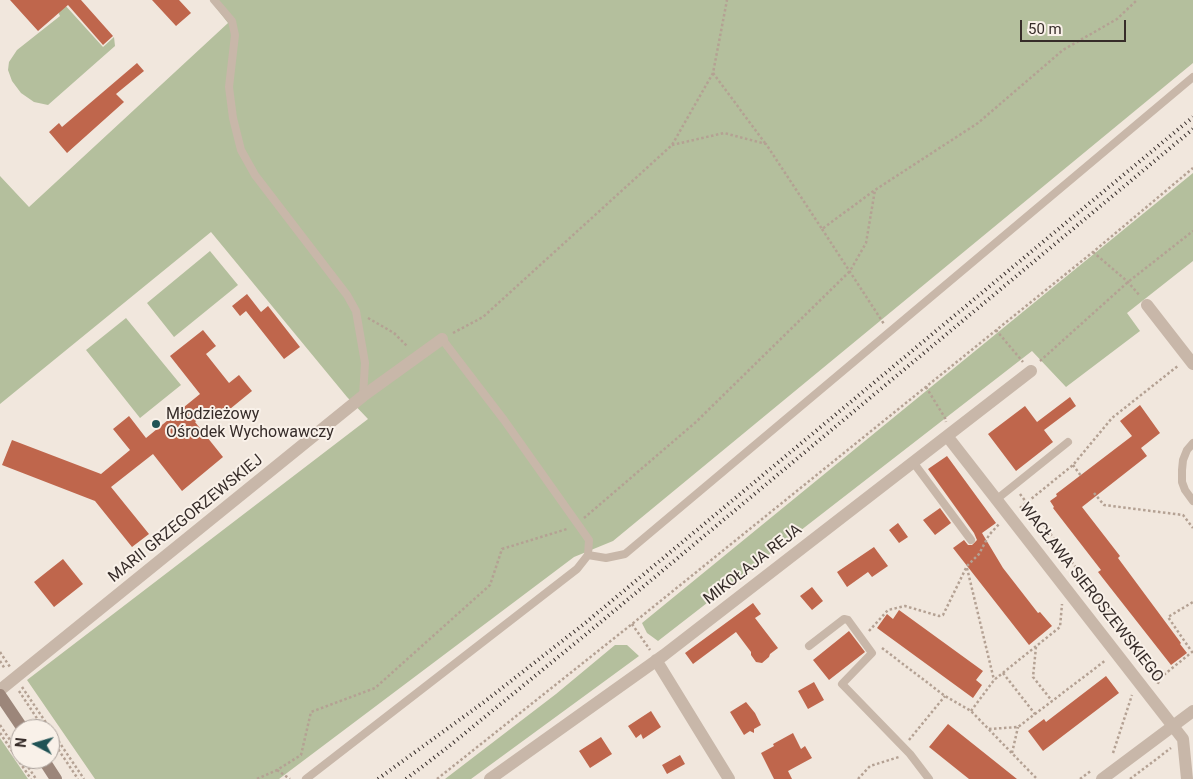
<!DOCTYPE html>
<meta charset="utf-8">
<style>
body{margin:0}
#map{position:relative;width:1193px;height:779px;overflow:hidden;background:#f1e7dd;font-family:Roboto,sans-serif}
canvas{display:block}
.north{position:absolute;left:10px;top:719px;width:50px;height:50px;box-sizing:border-box;background:#f9f1e9;border:1px solid #aba29c;border-radius:50%;rotate:276deg;font-size:14px;font-weight:700;line-height:20px;text-align:center;color:#362c29}
.north::after{content:'';display:block;margin:auto;width:18px;height:22px;background:#205355;clip-path:polygon(50% 0,100% 100%,50% 72%,0 100%)}
.scale{position:absolute;left:1020px;top:20px;width:106px;height:22px;box-sizing:border-box;border:2px solid #362c29;border-top:0;padding-left:6px;font-size:15px;line-height:18px;white-space:nowrap;color:#362c29;-webkit-text-stroke:4px #f9f1e9;paint-order:stroke}
</style>
<div id="map">
<canvas width="1193" height="779"></canvas>
<div class="north">N</div>
<div class="scale">50 m</div>
</div>
<script>
const c = document.querySelector('canvas').getContext('2d');
c.lineJoin = 'round';
function fillPath(path, color) { c.fillStyle = color; c.fill(path, 'evenodd'); }
const shape = rows => new Path2D(rows.map(r => 'M' + r).join(''));
function trace(path, color, width, dash) { c.strokeStyle = color; c.lineWidth = width; c.lineCap = dash ? 'butt' : 'round'; c.setLineDash(dash || []); c.stroke(path); }
function label(font, color, halo, rows, align = 'center') {
  c.font = font + ' Roboto,sans-serif'; c.lineWidth = 4; c.setLineDash([]); c.textBaseline = 'middle'; c.strokeStyle = halo; c.fillStyle = color; for (const [text, x, y, turn = 0] of rows) {
    c.save(); c.translate(x, y); c.rotate((+turn || 0) * Math.PI / 180); c.textAlign = isNaN(turn) ? turn : align; if (halo) c.strokeText(text, 0, 0); c.fillText(text, 0, 0); c.restore();
  }
}
fillPath(shape([
 [210,0,1193,0,1193,63,613,541,574,557,279,779,95,779,27,680,368,419,347,397,211,232,0,404,0,176,29,207,228,23],
 [64,4,103,47,114,37,115,46,48,105,34,102,21,93,12,81,8,70,9,62,17,50,60,16,57,10],
 [1193,173,1193,261,1127,313,1140,331,1066,387,1032,351,658,641,647,633,642,623],
 [210,251,238,285,174,337,147,303],
 [126,318,181,385,140,418,86,350],
 [615,645,627,645,639,656,471,779,445,779,556,694],
 [0,738,28,779,0,779]
]), '#b4bf9d');
fillPath(shape([
 [10,0,81,0,113,36,103,45,68,5,38,31],
 [152,0,179,0,191,13,176,26],
 [137,63,144,71,116,94,124,102,67,153,49,132,59,123,62,127],
 [247,294,261,312,268,306,300,347,284,359,246,311,240,316,232,306],
 [203,330,216,346,206,354,229,383,239,375,252,391,219,418,212,409,195,422,223,457,182,491,153,454,111,487,149,534,132,547,95,501,2,465,12,440,101,474,130,450,113,429,129,416,146,438,200,394,170,356],
 [1070,397,1076,406,1044,430,1053,442,1016,471,988,434,1025,406,1037,422],
 [1140,405,1160,433,1141,448,1147,456,1082,507,1120,556,1118,558,1181,643,1180,644,1187,653,1171,665,1098,572,1101,570,1053,508,1054,507,1050,501,1057,496,1056,494,1132,436,1120,421],
 [947,456,996,523,982,533,1003,568,1038,613,1040,612,1052,626,1029,645,953,548,964,540,968,545,972,545,977,540,974,533,928,469],
 [940,508,951,523,935,535,923,520],
 [898,523,908,537,899,543,889,530],
 [874,547,888,566,872,577,868,572,847,587,837,572],
 [63,559,83,584,54,607,34,582],
 [812,587,823,601,812,610,800,596],
 [753,603,761,614,755,618,778,648,770,654,769,657,762,663,756,662,751,655,751,652,736,632,693,664,685,653],
 [899,610,983,671,976,680,982,685,973,698,877,628,887,614,893,619],
 [849,631,865,652,829,680,813,660],
 [1106,676,1119,693,1043,751,1028,731,1044,719,1046,722],
 [814,682,824,700,808,709,798,691],
 [746,702,755,713,761,725,754,729,754,733,750,731,744,735,730,712],
 [651,711,661,727,643,739,641,734,636,738,628,726],
 [948,724,1017,779,969,779,929,747],
 [793,733,801,749,805,746,812,758,788,771,792,779,774,779,761,753,774,746,773,744],
 [601,737,612,754,590,768,579,751],
 [680,755,685,764,667,774,662,765]
]), '#bf664c');
trace(shape([
 [713,73,765,143],
 [672,145,724,133,766,144,822,229,875,190,978,123,1063,50,1117,19,1137,0],
 [822,229,884,324],
 [1093,252,1128,282,1140,296],
 [368,318,394,333,408,347],
 [996,330,1023,362],
 [453,333,483,317,672,145,713,73,727,0],
 [1040,361,1128,282,1193,231],
 [926,387,945,418,946,422],
 [1073,465,1081,476],
 [1094,493,1104,505,1183,515,1193,528],
 [1020,494,1160,678,1157,686],
 [1020,508,1073,465,1112,418,1179,365],
 [584,518,696,422,850,271,866,243,875,190],
 [967,568,994,680],
 [632,624,650,650],
 [869,631,888,610,905,606,939,616,943,615,967,566,979,554,989,535,1000,523],
 [1036,647,1033,677,1052,701],
 [882,648,945,696,971,711,1037,779],
 [0,652,10,667],
 [0,661,5,669],
 [1003,673,1035,714],
 [1160,678,1192,652,1168,617,1193,602],
 [22,687,84,779],
 [19,691,44,729],
 [971,711,994,680,1060,627,1062,604],
 [0,725,20,755],
 [989,729,1018,727,1106,660],
 [0,733,31,779],
 [50,737,78,779],
 [909,740,945,696],
 [1012,753,1018,727],
 [1113,753,1132,695],
 [23,759,36,779],
 [277,770,290,779],
 [257,779,277,770,301,755,311,712,375,688,490,585,502,549,567,529],
 [437,779,632,624,1093,252,1193,168],
 [858,779,870,766,899,757],
 [1080,779,1092,770],
 [1130,779,1171,748]
]), '#b4a193', 2.5, [2.5, 2.5]);
trace(shape([
 [214,0,232,21,235,35,229,87,233,118,241,150,255,175,347,295,356,311,365,363,363,396],
 [1193,443,1187,450,1183,460,1182,470,1182,482,1185,490,1193,501],
 [913,462,971,540],
 [997,499,1068,442],
 [588,555,606,558,625,554,1193,77],
 [809,646,844,619,848,620,872,653,842,684,910,754,929,779],
 [306,779,577,569,588,555,589,540,504,420,442,339]
]), '#c8b7a9', 8);
trace(shape([
 [1147,305,1193,364],
 [947,436,1183,739,1187,779],
 [656,660,729,779],
 [0,690,363,396,442,339],
 [490,779,664,655,1031,371],
 [1102,779,1193,711]
]), '#c8b7a9', 12);
trace(shape([
 [0,695,23,729],
 [43,759,56,779]
]), '#9c867a', 12);
trace(shape([
 [378,779,484,702,584,624,1193,117],
 [406,779,448,747,590,631,1193,129]
]), '#362c29', 4, [1, 4]);
for (const [x, y, r, color] of [
 [156,424,5,"#205355"]
]) { const dot = new Path2D(); dot.arc(x, y, r, 0, 2 * Math.PI); c.fillStyle = color; c.fill(dot); trace(dot, '#f9f1e9', 2); }
label('16px', '#362c29', '#f9f1e9', [
 ["Młodzieżowy",166,415],
 ["Ośrodek Wychowawczy",166,433]
], 'left');
label('16px', '#362c29', '#f9f1e9', [
 ["MARII GRZEGORZEWSKIEJ",186,519,-39],
 ["MIKOŁAJA REJA",753,565,-38],
 ["WACŁAWA SIEROSZEWSKIEGO",1091,593,52]
]);
</script>
